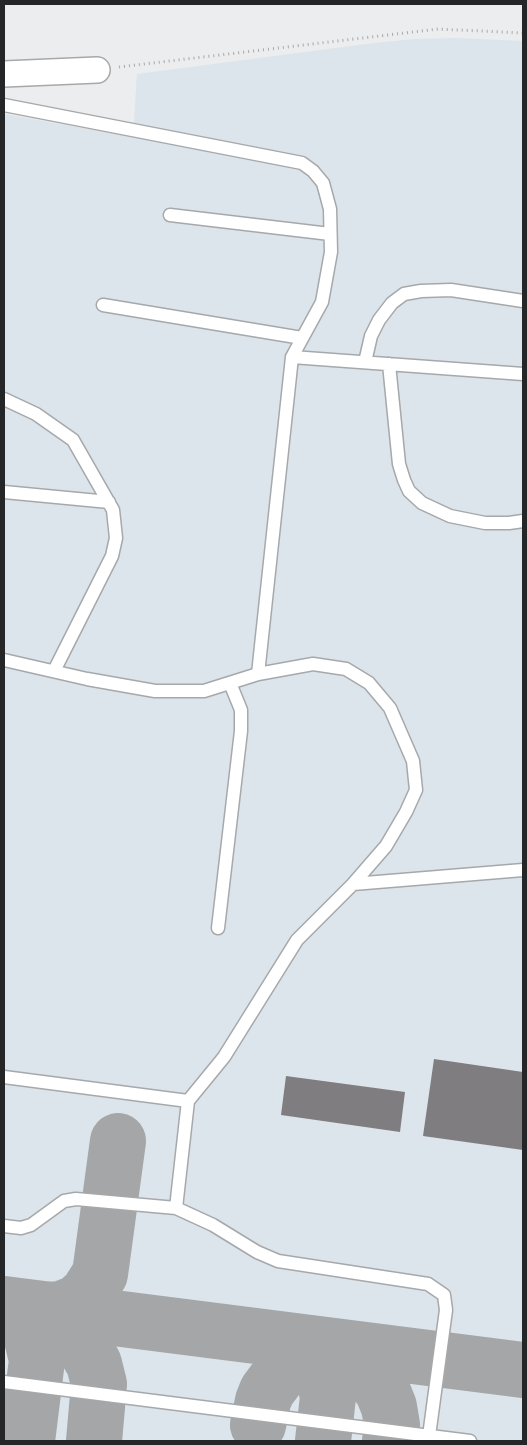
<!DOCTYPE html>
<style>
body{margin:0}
#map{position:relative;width:527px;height:1445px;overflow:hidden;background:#ebedef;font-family:"Work Sans",sans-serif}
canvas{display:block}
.frame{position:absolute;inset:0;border:5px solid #252627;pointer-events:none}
</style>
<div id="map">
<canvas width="527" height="1445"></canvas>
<div class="frame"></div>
</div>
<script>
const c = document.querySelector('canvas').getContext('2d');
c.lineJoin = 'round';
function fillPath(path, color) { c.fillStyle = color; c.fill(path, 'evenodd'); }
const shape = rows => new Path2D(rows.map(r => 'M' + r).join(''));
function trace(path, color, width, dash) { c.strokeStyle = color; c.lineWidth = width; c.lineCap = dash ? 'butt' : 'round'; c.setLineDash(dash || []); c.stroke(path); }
fillPath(shape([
 [455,38,523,41,523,1441,4,1441,4,114,133,137,137,74,374,43,416,39]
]), '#dce4ec');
trace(shape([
 [4,1304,523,1370],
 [4,1309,17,1318,27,1329,32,1339,37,1360,27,1441],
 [45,1310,61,1309,77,1303,88,1293,100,1274,118,1141],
 [45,1310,72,1330,79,1338,94,1364,99,1384,94,1441],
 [284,1340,308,1354,316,1363,324,1378,328,1397,323,1441],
 [258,1425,263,1401,267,1391,279,1375,298,1359,334,1347,368,1370,383,1392,389,1407,392,1425,390,1441]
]), '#a4a6a7', 56);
fillPath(shape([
 [434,1059,523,1072,523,1150,423,1136],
 [286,1076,405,1092,400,1132,281,1115]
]), '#7f7d7f');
const lane = shape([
 [4,105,302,163,313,171,323,183,330,209,331,252,322,302,292,357,258,674],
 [170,215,330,234],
 [103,305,302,338],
 [292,357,523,374],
 [365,362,371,336,379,320,392,303,404,294,421,291,451,290,523,301],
 [389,364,399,464,404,480,409,491,422,503,450,516,485,523,509,523,523,521],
 [4,399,36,414,73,440,113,510,116,538,112,556,54,671],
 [4,492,109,502],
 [4,660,87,679,155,691,204,691,258,674,313,664,346,669,369,683,390,708,413,761,416,790,406,812,386,846,353,884,297,940,224,1057,188,1101,176,1208,213,1225,257,1252,278,1261,428,1284,444,1295,446,1310,429,1436],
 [353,884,523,870],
 [218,928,241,731,241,710,230,683],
 [4,1077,188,1101],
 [4,1226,21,1228,31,1225,64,1201,76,1199,176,1208],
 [4,1382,470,1441]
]);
const street = shape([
 [4,74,97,70]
]);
trace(lane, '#a6a8aa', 15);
trace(street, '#a6a8aa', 28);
trace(shape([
 [119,67,438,29,523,33]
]), '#a7a9ab', 3, [1, 4]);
trace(lane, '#fff', 12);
trace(street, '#fff', 25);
</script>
